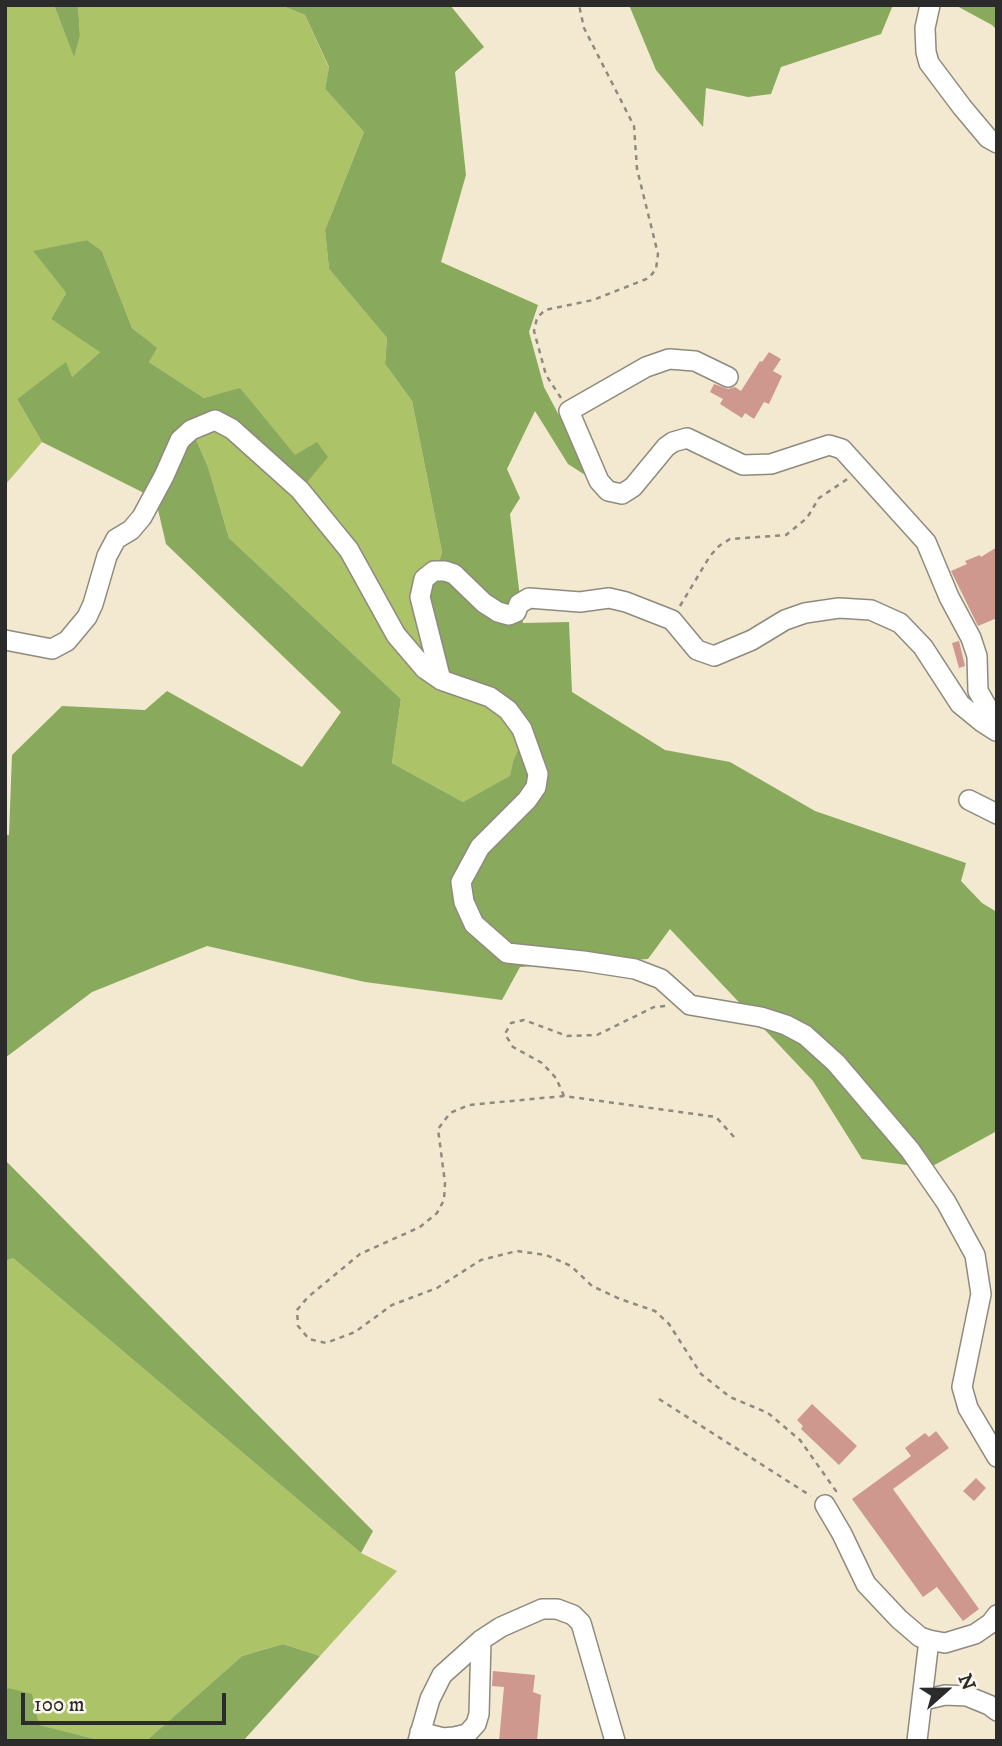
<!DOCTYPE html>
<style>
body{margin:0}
#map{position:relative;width:1002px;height:1746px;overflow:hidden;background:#f2e9d0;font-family:"IM FELL DW Pica",serif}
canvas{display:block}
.frame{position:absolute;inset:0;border:7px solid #2b2b2b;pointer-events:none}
.north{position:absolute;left:911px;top:1655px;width:70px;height:70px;-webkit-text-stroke:5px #fbf7ec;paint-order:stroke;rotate:69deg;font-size:19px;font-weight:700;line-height:28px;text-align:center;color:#2b2b2b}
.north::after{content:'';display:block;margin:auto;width:24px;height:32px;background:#2b2b2b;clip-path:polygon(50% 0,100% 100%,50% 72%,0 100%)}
.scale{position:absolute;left:21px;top:1693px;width:205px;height:32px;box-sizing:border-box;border:4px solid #2b2b2b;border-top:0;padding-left:9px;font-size:21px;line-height:24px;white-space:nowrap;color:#2b2b2b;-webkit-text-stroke:5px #fbf7ec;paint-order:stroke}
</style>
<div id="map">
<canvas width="1002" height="1746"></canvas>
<div class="frame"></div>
<div class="north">N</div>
<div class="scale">100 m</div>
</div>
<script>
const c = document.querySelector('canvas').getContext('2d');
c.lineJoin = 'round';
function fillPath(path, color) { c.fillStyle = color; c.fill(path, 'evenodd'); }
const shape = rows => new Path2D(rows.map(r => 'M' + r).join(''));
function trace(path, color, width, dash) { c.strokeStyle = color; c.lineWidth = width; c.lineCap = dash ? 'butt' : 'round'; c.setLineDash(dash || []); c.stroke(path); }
fillPath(shape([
 [5,5,54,5,74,56,80,36,78,5,280,5,305,15,329,68,325,89,364,132,325,230,329,269,387,338,385,364,412,401,442,552,438,566,430,666,303,487,317,443,295,456,240,389,204,398,149,362,156,348,132,328,102,251,87,240,34,252,66,293,51,319,101,351,71,378,66,363,17,399,42,442,5,485],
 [216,425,267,466,345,553,393,639,504,714,522,742,513,761,510,777,463,802,392,763,401,699,229,538,208,467,194,435],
 [13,1258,361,1553,397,1571,320,1656,283,1644,242,1656,146,1741,103,1741,38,1725,8,1688,5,1691,5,1261]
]), '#acc368');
fillPath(shape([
 [54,5,78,5,80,36,74,57],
 [280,5,450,5,484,47,455,72,466,175,441,262,538,305,529,332,544,387,593,480,568,464,535,411,507,469,520,498,510,514,523,623,569,622,572,692,665,750,730,762,815,811,966,863,961,881,982,903,997,912,997,1131,929,1168,862,1159,813,1081,670,929,648,959,520,967,502,1000,365,982,207,946,92,992,5,1058,5,835,9,835,12,755,62,706,145,710,167,691,302,767,341,712,166,544,156,501,194,435,208,467,229,538,401,699,392,763,463,802,510,776,513,761,528,728,445,677,425,597,435,576,442,552,412,401,385,364,387,338,329,269,325,230,364,132,325,89,329,67,305,15],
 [629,5,893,5,881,34,781,67,771,94,748,97,706,88,703,127,656,70],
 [955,5,997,5,997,30,992,25],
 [87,240,102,251,132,328,157,348,149,362,204,398,240,388,295,455,317,442,328,457,303,487,202,419,148,495,42,442,17,399,66,362,72,377,100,352,51,319,66,293,33,251],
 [5,1160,373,1531,361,1553,13,1258,5,1261],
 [283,1644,320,1656,243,1741,146,1741,242,1656],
 [8,1688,32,1694,39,1725,103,1741,5,1741,5,1691]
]), '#89a95c');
fillPath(shape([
 [769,352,781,359,773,371,782,376,769,404,764,402,754,419,745,413,742,418,720,404,723,399,710,392,714,384,728,389,735,387,741,391,760,361,762,362],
 [997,547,997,618,978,626,951,571,967,564,965,561,980,555,981,557],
 [959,641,965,666,959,668,952,643],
 [812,1404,857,1446,839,1465,801,1429,803,1426,797,1420],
 [936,1431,949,1448,893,1489,979,1609,963,1621,937,1587,923,1597,852,1499,911,1456,905,1448,925,1433,929,1437],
 [976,1478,986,1488,974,1501,963,1491],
 [493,1671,535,1675,533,1692,541,1695,537,1741,499,1741,504,1687,492,1686]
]), '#ce988f');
const minor = shape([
 [930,5,925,28,926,52,929,63,962,107,988,138,997,143],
 [728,377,695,361,669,359,646,367,569,411,599,481,608,491,622,494,633,487,666,447,673,442,687,438,743,465,771,464,829,445,842,449,926,542,949,597,971,638,977,656,978,691,997,724],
 [5,640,52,649,67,641,87,617,93,604,107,556,116,539,131,530,142,517,164,476,180,440,191,430,215,420,232,429,300,490,349,550,396,635,425,669,441,680,490,697,508,710,522,729,538,774,536,787,527,800,480,847,461,882,464,902,474,924,507,953,583,961,635,969,661,979,690,1005,761,1017,786,1025,805,1035,836,1063,910,1150,946,1202,975,1255,981,1294,962,1387,968,1408,997,1457],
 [441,680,420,597,424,579,434,571,445,571,454,574,484,603,498,612,509,615,516,612,519,604,529,598,580,602,609,598,626,602,672,620,697,650,714,656,752,640,785,620,805,613,839,608,871,610,900,623,923,647,960,704,982,722,996,731],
 [969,800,997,814],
 [825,1505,842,1534,866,1584,899,1619,920,1637,929,1640],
 [924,1700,945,1695,967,1696,989,1705,997,1711],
 [420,1732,443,1738,454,1737,467,1734,476,1724,479,1714,481,1640],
 [418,1741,430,1699,442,1675,481,1640,501,1627,542,1609,557,1609,573,1615,581,1623,615,1741],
 [917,1741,929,1640,945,1643,975,1634,991,1623,997,1615]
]);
trace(minor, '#8e8a7e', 22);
trace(shape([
 [561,398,546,375,534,331,537,318,545,310,593,300,649,278,656,269,658,254,637,169,634,126,584,28,579,5],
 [680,606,710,556,719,546,730,539,786,535,807,518,819,498,849,478],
 [564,1096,556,1078,542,1063,513,1047,505,1034,511,1023,524,1020,567,1036,597,1035,654,1007,666,1006],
 [734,1137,716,1117,564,1096,469,1105,450,1113,438,1129,445,1183,444,1200,437,1213,420,1227,360,1254,308,1297,297,1310,298,1326,309,1339,326,1343,355,1332,392,1305,437,1288,481,1260,517,1251,546,1255,571,1266,592,1286,620,1299,655,1311,669,1324,701,1374,730,1397,768,1413,800,1440,836,1491,834,1494],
 [659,1399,811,1496]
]), '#8e8a7e', 2.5, [5, 5]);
trace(minor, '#fff', 19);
</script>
